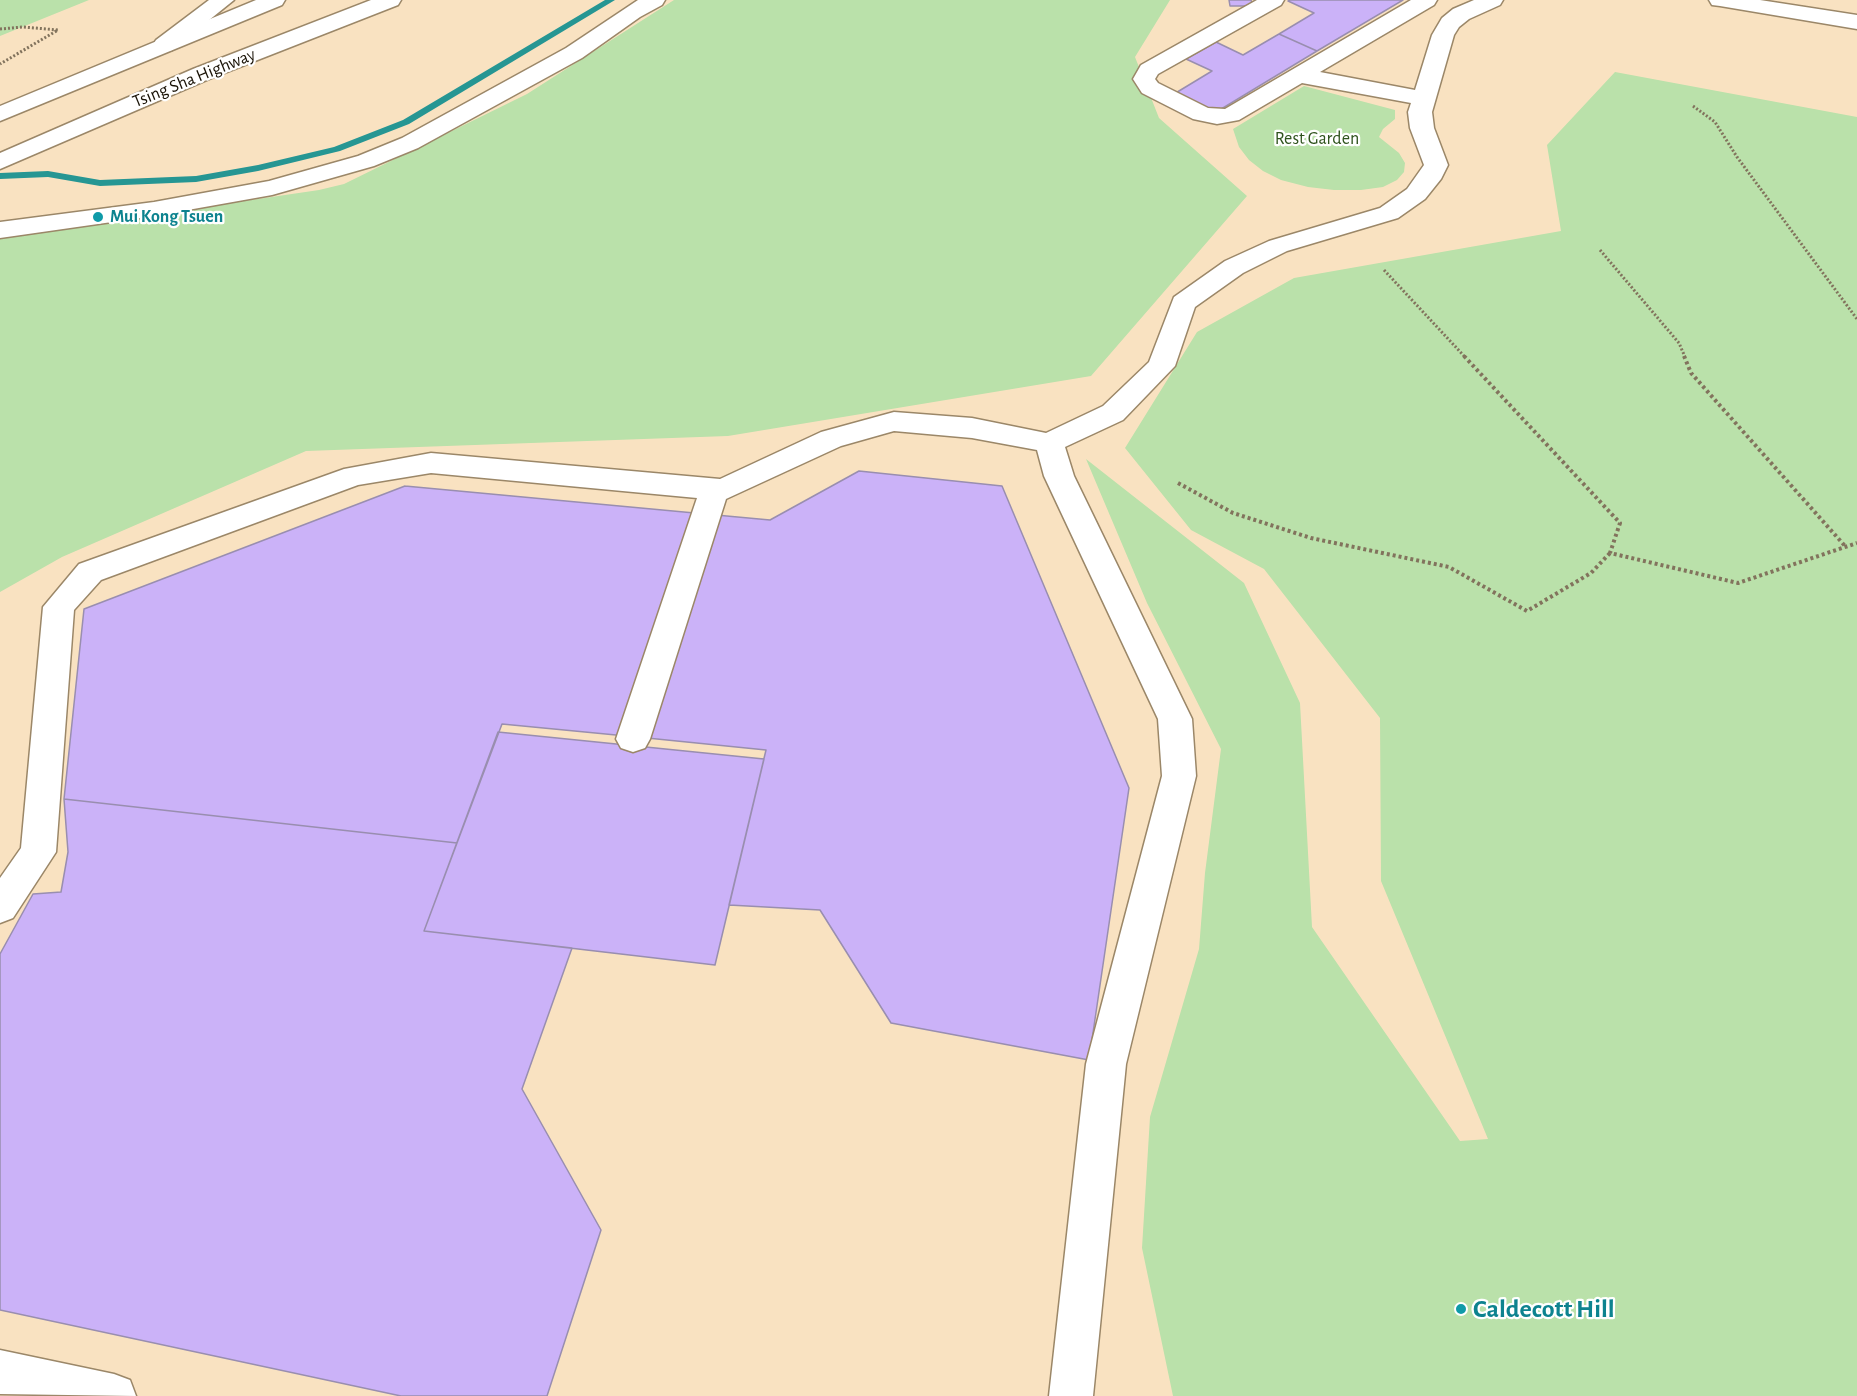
<!DOCTYPE html>
<style>
body{margin:0}
canvas{display:block;background:#f9e2c1}
</style>
<canvas width="1857" height="1396"></canvas>
<script>
const c = document.querySelector('canvas').getContext('2d');
c.lineJoin = 'round';
function fillPath(path, color) { c.fillStyle = color; c.fill(path, 'evenodd'); }
const shape = rows => new Path2D(rows.map(r => 'M' + r).join(''));
function trace(path, color, width, dash) { c.strokeStyle = color; c.lineWidth = width; c.lineCap = dash ? 'butt' : 'round'; c.setLineDash(dash || []); c.stroke(path); }
function label(font, color, halo, rows, align = 'center') {
  c.font = font + ' "Alegreya Sans",sans-serif'; c.lineWidth = 4.5; c.setLineDash([]); c.textBaseline = 'middle'; c.strokeStyle = halo; c.fillStyle = color; for (const [text, x, y, turn = 0] of rows) {
    c.save(); c.translate(x, y); c.rotate((+turn || 0) * Math.PI / 180); c.textAlign = isNaN(turn) ? turn : align; if (halo) c.strokeText(text, 0, 0); c.fillText(text, 0, 0); c.restore();
  }
}
fillPath(shape([
 [0,0,89,0,0,36],
 [674,0,1170,0,1135,57,1159,118,1247,196,1091,376,728,436,306,451,62,557,0,592,0,237,319,190,344,184,527,94],
 [1615,72,1857,117,1857,1396,1173,1396,1142,1248,1150,1117,1199,949,1205,873,1221,749,1147,603,1086,459,1244,583,1300,703,1312,927,1460,1141,1488,1139,1381,881,1380,718,1264,569,1191,530,1125,448,1197,332,1294,278,1561,231,1547,145],
 [1304,86,1395,110,1395,119,1383,129,1379,137,1399,153,1405,163,1404,172,1397,180,1383,187,1361,190,1334,190,1308,187,1281,180,1263,171,1249,160,1239,147,1233,129]
]), '#bae1aa');
fillPath(shape([
 [605,0,615,0,409,124,340,151,258,171,196,182,100,186,48,177,0,179,0,173,48,171,100,180,196,176,258,165,334,147,403,120,605,0]
]), '#269693');
const building = shape([
 [1229,0,1251,0,1253,6,1230,6,1229,0],
 [1290,0,1403,0,1317,51,1279,34,1314,13,1288,1,1290,0],
 [1279,34,1317,51,1213,114,1174,94,1212,71,1186,59,1216,42,1243,55,1279,34],
 [859,471,1002,486,1129,788,1089,1060,891,1023,820,910,729,905,766,750,647,738,716,515,770,520,859,471],
 [405,486,716,515,647,738,502,724,457,843,64,799,84,609,405,486],
 [498,732,764,759,715,965,424,931,498,732],
 [64,799,457,843,424,931,572,948,522,1089,601,1230,547,1396,401,1396,0,1310,0,954,33,894,61,892,68,852,64,799]
]);
fillPath(building, '#cbb2f8');
trace(building, '#998eaf', 1.5);
const minor = shape([
 [209,0,234,0,172,50,164,52,156,50,153,45,156,40,209,0],
 [638,0,665,0,662,5,640,17,582,58,418,148,374,166,272,195,154,216,0,238,0,222,154,202,269,181,358,156,402,138,566,48,638,0],
 [1257,0,1284,0,1281,5,1158,74,1155,79,1158,83,1208,108,1225,109,1411,0,1437,0,1434,5,1320,72,1415,90,1432,35,1442,18,1453,9,1474,0,1503,0,1500,5,1469,19,1459,27,1454,35,1432,112,1434,128,1448,165,1441,179,1425,199,1398,218,1287,251,1243,273,1195,307,1175,366,1123,420,1065,447,1074,476,1192,719,1196,776,1126,1064,1093,1396,1049,1396,1086,1064,1162,776,1158,719,1044,476,1037,450,972,438,894,431,841,446,726,499,650,739,645,748,633,752,621,748,616,739,697,498,431,473,358,485,101,580,74,610,56,852,13,918,0,923,0,878,21,848,43,607,79,564,344,469,431,453,720,479,821,432,894,412,972,418,1046,433,1103,406,1149,362,1174,297,1225,261,1269,241,1380,208,1407,189,1424,165,1410,128,1408,112,1411,103,1302,83,1239,120,1217,124,1193,119,1142,93,1133,79,1141,65,1257,0],
 [1709,0,1760,0,1857,15,1857,29,1720,6,1712,5,1709,0],
 [0,1350,114,1374,130,1380,136,1396,0,1394,0,1350]
]);
const highway = shape([
 [256,0,285,0,282,5,0,121,0,106,256,0],
 [371,0,401,0,398,5,209,79,0,169,0,153,193,69,371,0]
]);
trace(minor, '#9b8768', 3);
trace(highway, '#9b8768', 3);
trace(shape([
 [0,29,23,27,58,30,0,64],
 [1693,106,1715,122,1737,157,1857,319],
 [1600,250,1679,343,1685,357],
 [1384,270,1465,357]
]), '#82735d', 3, [2, 2]);
trace(shape([
 [1464,356,1620,523,1610,553,1738,583,1857,543],
 [1684,356,1691,373,1845,546],
 [1178,483,1233,513,1311,538,1449,567,1527,611,1591,573,1610,553]
]), '#82735d', 4, [3, 3]);
fillPath(minor, '#fff');
fillPath(highway, '#fff');
for (const [x, y, r, color] of [
 [98,217,6,"#0f9aa8"],
 [1461,1309,6,"#0f9aa8"]
]) { const dot = new Path2D(); dot.arc(x, y, r, 0, 2 * Math.PI); c.fillStyle = color; c.fill(dot); trace(dot, '#fff', 2); }
label('18px', '#191206', '#fff', [
 ["Tsing Sha Highway",194,78,-22]
]);
label('18px', '#2f531d', '#fff', [
 ["Rest Garden",1317,139]
]);
label('bold 18px', '#0d838f', '#fff', [
 ["Mui Kong Tsuen",110,217]
], 'left');
label('bold 26px', '#0d838f', '#fff', [
 ["Caldecott Hill",1473,1309]
], 'left');
</script>
